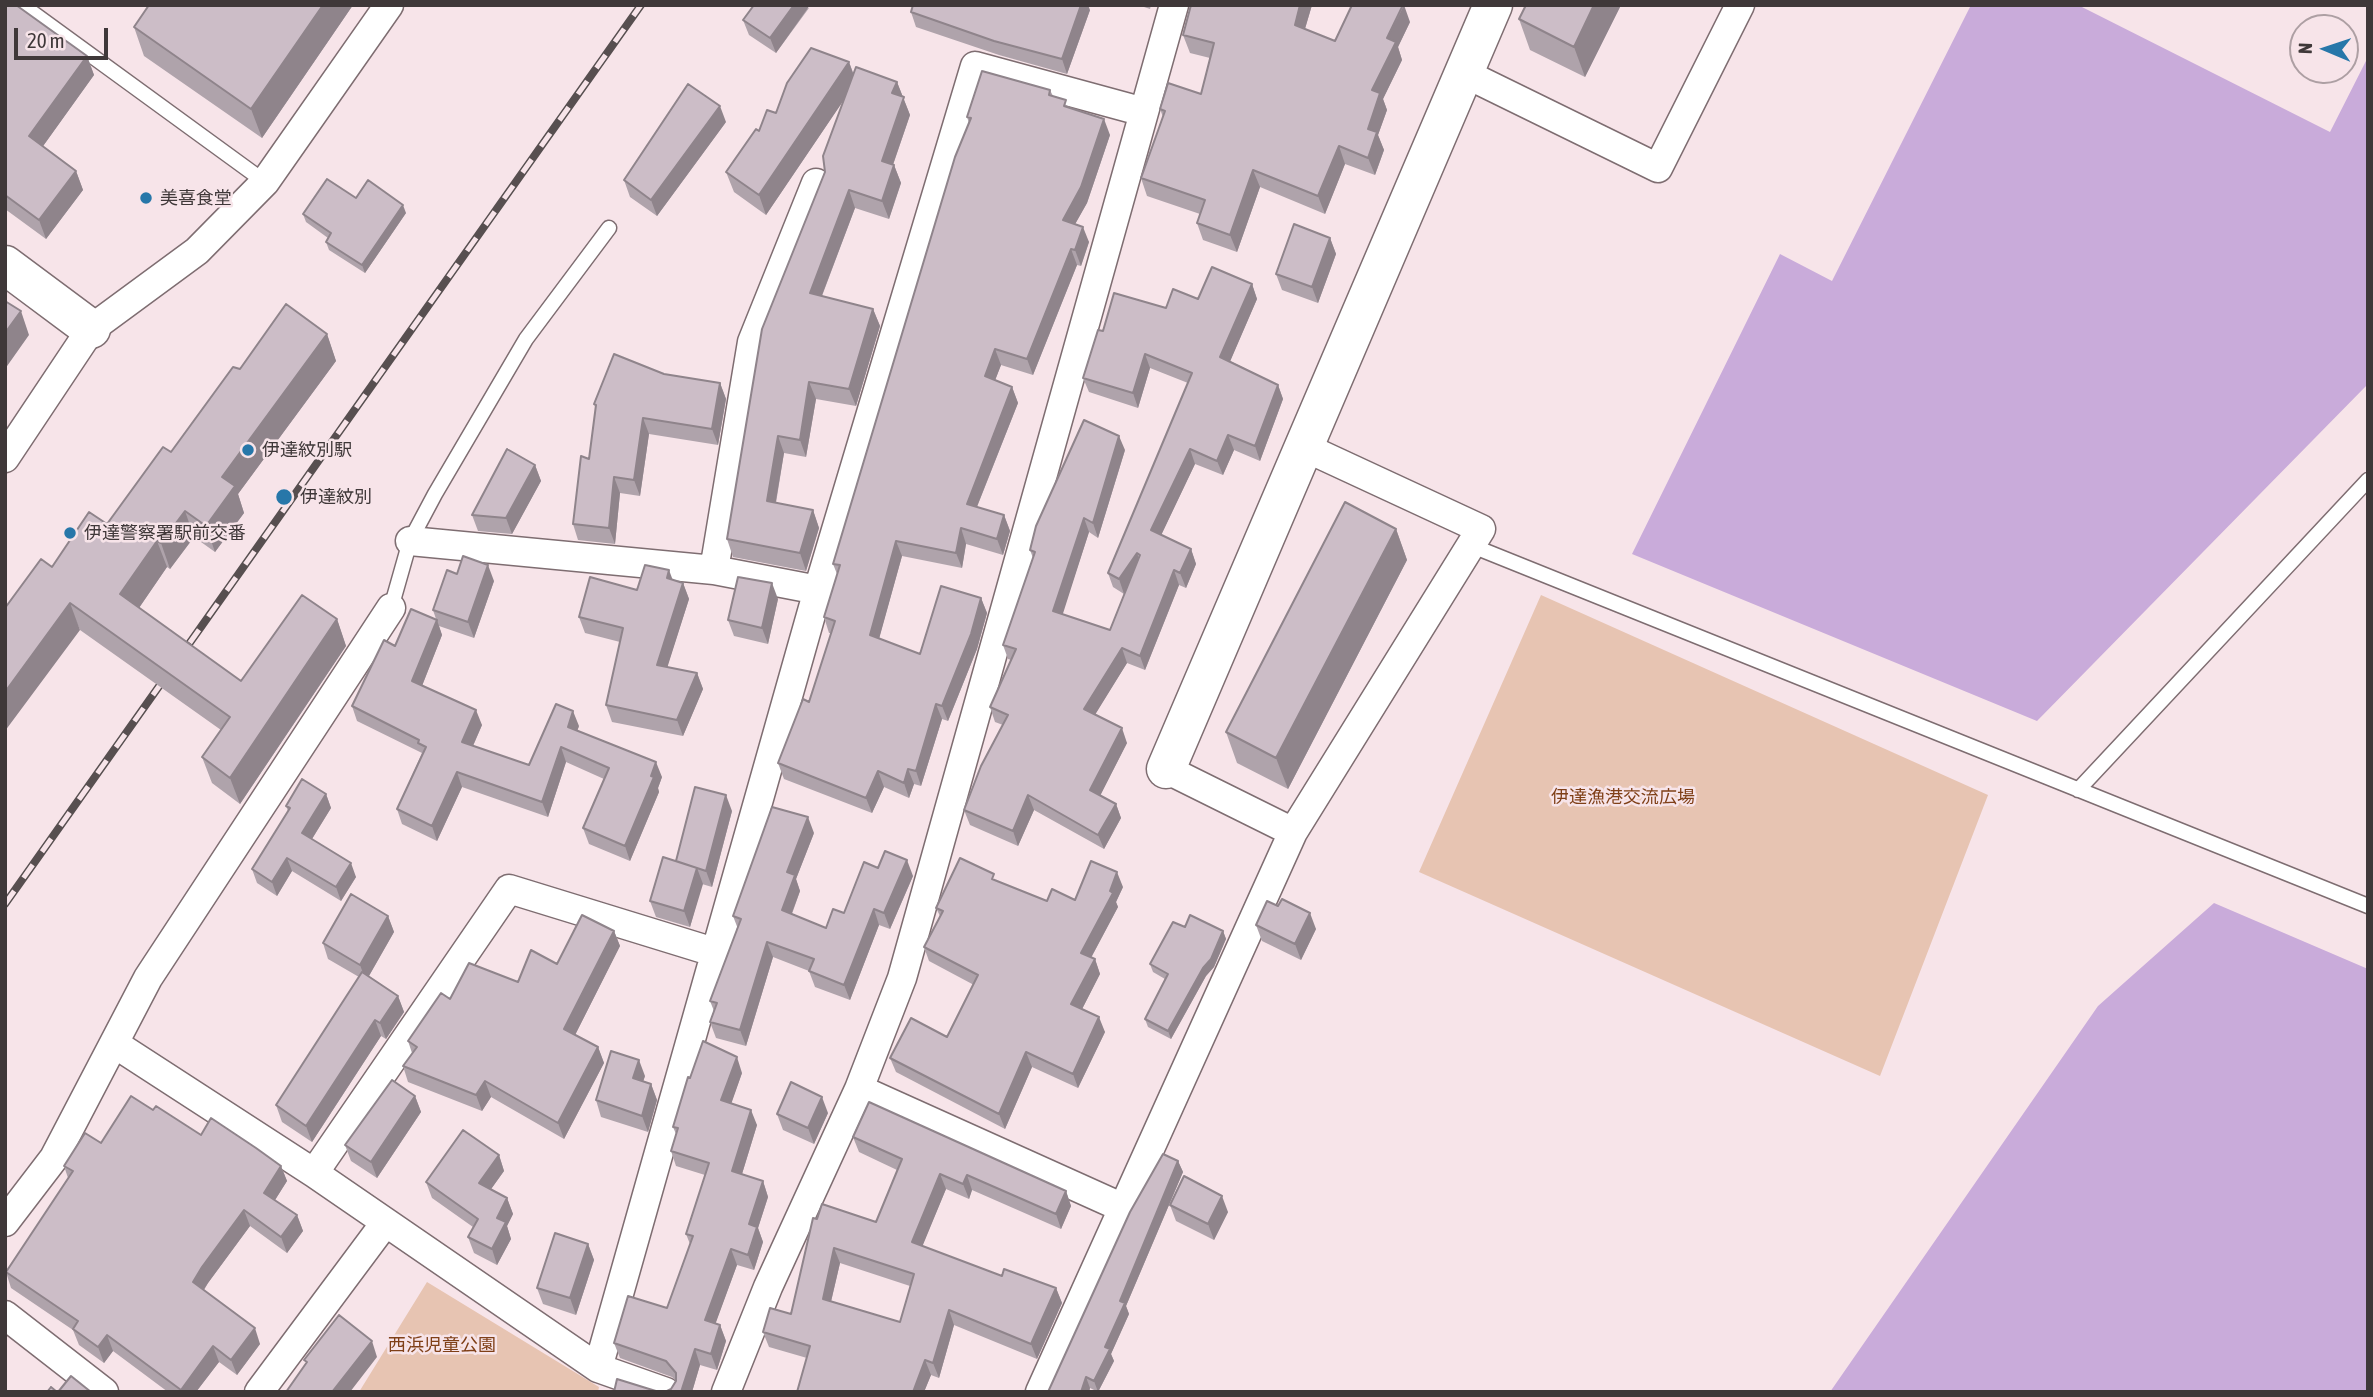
<!DOCTYPE html>
<meta charset="utf-8">
<style>
body{margin:0}
#map{position:relative;width:2373px;height:1397px;overflow:hidden;background:#f7e4e9;font-family:"Asap Condensed",sans-serif}
canvas{display:block}
.frame{position:absolute;inset:0;border:7px solid #3f3839;pointer-events:none}
.north{position:absolute;left:2289px;top:14px;width:70px;height:70px;box-sizing:border-box;background:#f7e4e9;border:2px solid #ad9fa3;border-radius:50%;rotate:272deg;font-size:19px;font-weight:700;line-height:28px;text-align:center;color:#3f3839}
.north::after{content:'';display:block;margin:auto;width:24px;height:32px;background:#2777a9;clip-path:polygon(50% 0,100% 100%,50% 72%,0 100%)}
.scale{position:absolute;left:14px;top:28px;width:94px;height:32px;box-sizing:border-box;border:4px solid #3f3839;border-top:0;padding-left:9px;font-size:21px;line-height:24px;white-space:nowrap;color:#3f3839;-webkit-text-stroke:5px #f7e4e9;paint-order:stroke}
</style>
<div id="map">
<canvas width="2373" height="1397"></canvas>
<div class="frame"></div>
<div class="north">N</div>
<div class="scale">20 m</div>
</div>
<script>
const c = document.querySelector('canvas').getContext('2d');
c.lineJoin = 'round';
function fillPath(path, color) { c.fillStyle = color; c.fill(path, 'evenodd'); }
const shape = rows => new Path2D(rows.map(r => 'M' + r).join(''));
function trace(path, color, width, dash) { c.strokeStyle = color; c.lineWidth = width; c.lineCap = dash ? 'butt' : 'round'; c.setLineDash(dash || []); c.stroke(path); }
function label(font, color, halo, rows, align = 'center') {
  c.font = font + ' "Asap Condensed","Noto Sans JP",sans-serif'; c.lineWidth = 5; c.setLineDash([]); c.textBaseline = 'middle'; c.strokeStyle = halo; c.fillStyle = color; for (const [text, x, y, turn = 0] of rows) {
    c.save(); c.translate(x, y); c.rotate((+turn || 0) * Math.PI / 180); c.textAlign = isNaN(turn) ? turn : align; if (halo) c.strokeText(text, 0, 0); c.fillText(text, 0, 0); c.restore();
  }
}
fillPath(shape([
 [1541,595,1988,795,1880,1076,1419,872],
 [427,1282,599,1387,598,1392,359,1392]
]), '#e7c4b2');
fillPath(shape([
 [1971,5,2078,5,2330,132,2368,57,2368,384,2037,721,1632,554,1780,254,1832,281],
 [2214,903,2368,969,2368,1392,1830,1392,2098,1006]
]), '#c9abda');
const lane = shape([
 [22,5,265,182],
 [1470,545,2368,906],
 [391,608,410,541,435,494,526,339,609,228],
 [2078,790,2368,480]
]);
const street = shape([
 [1464,73,1658,168,1740,5],
 [5,458,91,329,197,251,265,182,389,5],
 [410,541,714,570,818,590],
 [714,570,752,342,816,183],
 [1166,769,1293,832],
 [115,1044,314,1173,598,1368,666,1392],
 [859,1089,1121,1207],
 [314,1173,509,889,717,953],
 [5,1222,54,1158,148,978,391,608],
 [5,1315,104,1392],
 [598,1368,818,590,975,66,1144,112],
 [259,1392,385,1223],
 [726,1392,768,1287,859,1089,902,978,1174,5],
 [1040,1392,1293,832,1481,529,1302,446]
]);
const secondary = shape([
 [5,265,91,329],
 [1166,769,1493,5]
]);
trace(lane, '#7e6d71', 17);
trace(street, '#7e6d71', 31);
trace(secondary, '#7e6d71', 41);
trace(lane, '#fff', 14);
trace(street, '#fff', 28);
trace(secondary, '#fff', 38);
const rail = shape([
 [5,904,641,5]
]);
trace(rail, '#574f50', 8);
trace(rail, '#f7e4e9', 5, [16]);
fillPath(shape([
 [5,5,87,56,94,75,43,146,76,171,83,190,46,239,5,209],
 [149,5,353,5,262,138,144,56,134,27],
 [1138,5,1151,5,1150,9],
 [1312,5,1305,29,1335,41,1410,22,1398,47,1402,60,1383,99,1387,110,1378,135,1384,150,1375,175,1345,164,1325,214,1260,187,1237,252,1203,240,1197,223,1200,214,1147,196,1141,178,1163,117,1160,109,1201,94,1210,58,1190,53,1183,35],
 [1621,5,1585,77,1530,50,1519,19],
 [809,8,776,53,749,35,743,20],
 [1090,10,1067,74,999,55,916,27,911,12],
 [849,62,854,75,897,82,910,115,893,165,894,165,901,183,889,219,855,208,822,296,873,309,880,326,856,406,816,399,806,457,784,453,776,503,813,510,819,528,806,571,733,557,727,539,843,101,766,215,734,192,726,172,759,131,776,113],
 [1050,90,1053,96,1110,135,1087,203,1075,224,1089,242,1081,266,1077,265,1033,375,1001,365,995,380,1012,387,1018,403,977,507,1004,515,1010,531,1003,555,966,544,962,568,902,556,879,638,920,654,981,598,987,613,977,649,948,721,942,719,921,786,914,784,909,798,884,787,872,813,784,779,778,763,809,702,831,633,829,633,824,617,837,574,833,564,969,123,967,117],
 [726,122,657,216,630,197,624,180],
 [356,198,406,213,365,273,329,250,326,242,328,238,306,222,303,214],
 [1330,238,1336,254,1318,303,1282,290,1276,274],
 [1252,284,1257,299,1230,361,1278,385,1283,399,1260,461,1234,450,1223,475,1195,464,1161,535,1191,549,1196,564,1186,588,1179,585,1145,670,1127,663,1095,714,1127,743,1100,795,1116,804,1121,818,1104,849,1034,810,1018,846,970,825,964,810,1003,725,995,722,990,707,1011,660,1008,659,1003,645,1033,558,1030,550,1125,450,1098,538,1089,532,1062,614,1110,630,1124,594,1113,587,1108,573,1188,383,1150,368,1138,408,1089,392,1083,378,1103,331,1166,308],
 [327,334,336,361,238,494,244,513,215,552,194,537,170,569,167,567,139,608,241,681,337,619,346,646,240,804,212,783,202,757,221,730,80,630,52,567,107,524,171,452,240,369],
 [664,374,720,383,726,399,718,445,649,434,640,496,620,493,615,544,578,540,573,524,589,459,596,409,594,404],
 [535,465,541,481,512,534,478,531,472,515],
 [1396,529,1407,560,1288,789,1237,763,1226,732],
 [457,574,494,581,474,638,439,626,442,635,422,686,482,725,473,746,529,765,579,726,577,731,662,777,658,788,659,792,630,861,589,844,583,828,604,779,566,762,548,817,462,787,437,841,402,824,397,809,422,753,357,721,352,706,395,646,436,619,433,610],
 [672,580,683,583,689,599,667,667,697,673,703,689,683,736,612,722,606,705,620,642,585,633,579,617,637,590],
 [778,599,768,644,734,636,728,620],
 [326,794,331,808,312,839,356,877,341,901,292,871,277,896,257,883,252,869,288,811,286,806],
 [732,811,712,887,702,884,690,927,656,917,650,901,676,862],
 [814,833,796,879,800,891,792,914,826,928,844,913,878,868,913,876,890,929,879,925,850,1000,815,987,809,971,773,957,746,1046,716,1038,710,1022,714,1011,710,1001,738,929,733,916],
 [997,881,1047,901,1075,900,1123,887,1116,902,1118,907,1091,958,1095,959,1100,974,1082,1009,1105,1032,1078,1088,1032,1067,1005,1129,896,1072,890,1058,947,1037,974,985,929,961,924,947,940,916,936,908],
 [1278,906,1316,929,1301,960,1262,941,1256,925],
 [388,916,394,932,369,976,398,996,404,1012,386,1039,381,1036,312,1142,282,1122,276,1105,359,977,328,959,323,943],
 [1185,927,1223,931,1226,939,1214,967,1206,976,1171,1039,1148,1027,1145,1019,1165,979,1153,972,1150,964],
 [614,931,620,946,575,1035,598,1047,604,1063,564,1139,491,1097,482,1111,408,1082,403,1066,412,1053,408,1041,518,982,557,964],
 [742,1073,731,1103,757,1125,742,1174,763,1181,768,1197,758,1228,763,1242,754,1270,737,1265,715,1324,720,1325,726,1341,717,1370,700,1365,692,1392,665,1392,671,1389,676,1381,672,1377,620,1358,614,1343,667,1308,690,1244,686,1234,705,1175,676,1166,671,1151,676,1134,673,1127,690,1078],
 [645,1076,643,1081,651,1084,657,1100,648,1132,601,1117,596,1100],
 [415,1096,421,1112,377,1178,351,1161,345,1145],
 [153,1110,201,1135,281,1166,287,1181,275,1200,297,1215,303,1231,287,1253,250,1226,208,1283,204,1290,260,1344,237,1375,219,1362,196,1392,168,1392,113,1351,104,1363,79,1345,73,1330,11,1288,6,1272,68,1178,64,1166],
 [828,1113,814,1144,783,1130,777,1114],
 [853,1137,1066,1191,1071,1206,1061,1229,972,1190,969,1199,946,1189,922,1246,1002,1276,1056,1288,1062,1303,1037,1359,954,1325,939,1378,931,1375,924,1392,797,1392,807,1358,769,1347,763,1332,791,1314,817,1219,876,1222,897,1170,859,1152],
 [840,1263,910,1286,900,1322,831,1302],
 [499,1155,504,1171,491,1189,507,1198,513,1214,507,1226,511,1239,497,1265,474,1253,468,1237,473,1227,432,1198,426,1182],
 [1178,1161,1183,1172,1126,1306,1129,1314,1111,1354,1114,1361,1098,1392,1090,1388,1089,1392,1048,1392],
 [1170,1205,1228,1212,1214,1240,1176,1221],
 [588,1244,594,1260,576,1315,543,1304,537,1288]
]), '#afa3ab');
fillPath(shape([
 [323,5,353,5,262,138,251,109],
 [794,5,810,5,776,53,770,38],
 [1081,5,1088,5,1090,10,1067,74,1062,59],
 [1300,5,1312,5,1301,42,1295,25],
 [1404,5,1410,22,1398,47,1402,60,1383,99,1387,110,1378,135,1384,150,1375,175,1368,158,1368,129,1372,90,1387,38],
 [1594,5,1621,5,1585,77,1574,47],
 [87,56,94,75,36,156,29,136],
 [849,62,856,82,766,215,759,195],
 [897,82,910,115,888,179,882,161,892,93],
 [720,106,726,122,657,216,651,200],
 [1104,119,1110,135,1087,203,1069,235,1063,220],
 [1339,146,1345,164,1325,214,1318,196],
 [894,165,901,183,889,219,882,201],
 [1253,170,1260,187,1237,252,1230,235],
 [76,171,83,190,46,239,39,220],
 [849,190,855,208,816,311,810,293],
 [403,205,406,213,365,273,362,265],
 [1083,227,1089,242,1081,266,1075,250],
 [1330,238,1336,254,1318,303,1312,287],
 [1071,249,1077,265,1033,375,1027,359],
 [1252,284,1257,299,1226,371,1220,357],
 [873,309,880,326,856,406,849,389],
 [21,311,29,335,5,369,5,333],
 [327,334,336,361,238,494,244,513,215,552,206,526,222,477],
 [995,349,1001,365,991,391,985,376],
 [1145,354,1150,368,1138,408,1133,393],
 [809,382,816,399,806,457,800,440],
 [720,383,726,399,718,445,712,429],
 [1278,385,1283,399,1260,461,1255,446],
 [1012,387,1018,403,972,519,967,504],
 [643,418,649,434,640,496,634,480],
 [1228,435,1234,450,1223,475,1217,461],
 [778,436,784,453,773,518,767,501],
 [1119,436,1125,450,1098,538,1093,523],
 [1190,449,1195,464,1157,544,1151,530],
 [535,465,541,481,512,534,506,518],
 [614,477,620,493,615,544,609,528],
 [813,510,819,528,806,571,800,553],
 [185,511,194,537,170,569,161,543],
 [1004,515,1010,531,1003,555,997,539],
 [1084,518,1089,532,1059,626,1053,611],
 [961,528,966,544,962,568,956,553],
 [1396,529,1407,560,1288,789,1276,758],
 [157,541,167,567,130,621,120,594],
 [896,541,902,556,876,650,870,635],
 [1191,549,1196,564,1186,588,1180,573],
 [1137,553,1142,567,1124,594,1119,579],
 [488,565,494,581,474,638,468,622],
 [669,570,675,586,667,578],
 [1174,570,1179,585,1145,670,1140,656],
 [683,583,689,599,663,681,657,665],
 [772,583,778,599,768,644,762,628],
 [981,598,987,613,977,649,948,721,942,706],
 [70,603,80,630,5,731,5,692],
 [337,619,346,646,240,804,230,778],
 [437,620,442,635,418,696,412,681],
 [1122,648,1127,663,1090,723,1084,709],
 [697,673,703,689,683,736,677,720],
 [936,704,942,719,921,786,916,771],
 [476,710,482,725,468,757,462,742],
 [573,711,579,726,573,742,568,727],
 [1122,728,1127,743,1096,804,1090,790],
 [561,747,566,762,548,817,542,802],
 [656,762,662,777,658,788,659,792,630,861,625,846],
 [908,769,914,784,909,798,904,783],
 [878,771,884,787,872,813,866,798],
 [457,772,462,787,437,841,432,826],
 [326,794,331,808,307,847,302,833],
 [726,795,732,811,712,887,706,871],
 [1028,795,1034,810,1018,846,1013,831],
 [1116,804,1121,818,1104,849,1098,835],
 [808,817,814,833,796,879,800,891,787,926,782,910,787,872],
 [287,858,292,871,277,896,272,882],
 [907,860,913,876,890,929,884,913],
 [351,863,356,877,341,901,336,887],
 [697,868,703,884,690,927,684,911],
 [1117,872,1123,887,1116,902,1118,907,1086,967,1081,953],
 [874,909,879,925,850,1000,844,985],
 [1310,913,1316,929,1301,960,1295,944],
 [388,916,394,932,366,981,360,965],
 [614,931,620,946,570,1045,564,1029],
 [1223,931,1226,939,1214,967,1206,976,1171,1039,1168,1031],
 [767,942,773,957,746,1046,740,1030],
 [1095,959,1100,974,1077,1019,1071,1004],
 [398,996,404,1012,386,1039,380,1023],
 [1099,1017,1105,1032,1078,1088,1073,1074],
 [375,1020,381,1036,312,1142,306,1126],
 [598,1047,604,1063,564,1139,558,1123],
 [1026,1052,1032,1067,1005,1129,999,1114],
 [737,1057,742,1073,727,1116,721,1100],
 [639,1060,645,1076,639,1094,633,1078],
 [485,1081,491,1097,482,1111,476,1095],
 [651,1084,657,1100,648,1132,642,1116],
 [415,1096,421,1112,377,1178,371,1162],
 [822,1097,828,1113,814,1144,808,1128],
 [751,1110,757,1125,738,1187,732,1171],
 [499,1155,504,1171,484,1199,479,1183],
 [1178,1161,1183,1172,1126,1306,1129,1314,1111,1354,1114,1361,1098,1392,1094,1381,1120,1301],
 [281,1166,287,1181,270,1208,264,1193],
 [940,1174,946,1189,918,1257,912,1242],
 [967,1175,972,1190,969,1199,963,1184],
 [763,1181,768,1197,758,1228,763,1242,754,1270,748,1255,749,1224],
 [1066,1191,1071,1206,1061,1229,1056,1214],
 [1222,1196,1228,1212,1214,1240,1208,1224],
 [507,1198,513,1214,507,1226,511,1239,497,1265,492,1249,497,1218],
 [244,1210,250,1226,208,1283,199,1297,193,1282,202,1267],
 [297,1215,303,1231,287,1253,281,1237],
 [588,1244,594,1260,576,1315,570,1298],
 [834,1248,840,1263,828,1314,823,1299],
 [731,1249,737,1265,711,1336,705,1320],
 [1056,1288,1062,1303,1037,1359,1031,1344],
 [949,1310,954,1325,939,1378,933,1363],
 [720,1325,726,1341,717,1370,711,1354],
 [255,1328,260,1344,237,1375,231,1360],
 [107,1335,113,1351,104,1363,98,1347],
 [372,1341,377,1357,350,1392,332,1392],
 [213,1346,219,1362,196,1392,182,1392,181,1390],
 [695,1349,700,1365,692,1392,681,1392],
 [925,1360,931,1375,924,1392,913,1392],
 [1086,1377,1090,1388,1089,1392,1081,1392]
]), '#8f848b');
const building = shape([
 [5,5,16,5,87,56,29,136,76,171,39,220,5,195,5,5],
 [149,5,323,5,251,109,134,27,149,5],
 [754,5,794,5,770,38,743,20,754,5],
 [913,5,1081,5,1062,59,994,41,911,12,913,5],
 [1191,5,1300,5,1295,25,1335,41,1352,5,1403,5,1387,38,1396,42,1372,90,1380,93,1368,129,1377,132,1368,158,1339,146,1318,196,1253,170,1230,235,1197,223,1205,200,1141,178,1165,111,1160,109,1168,83,1201,94,1214,43,1183,35,1191,5],
 [1526,5,1594,5,1574,47,1519,19,1526,5],
 [811,48,849,62,759,195,726,172,756,129,759,131,767,110,776,113,787,83,811,48],
 [856,67,897,82,892,93,904,97,882,161,894,165,882,201,849,190,810,293,873,309,849,389,809,382,800,440,778,436,767,501,813,510,800,553,727,539,762,329,825,172,823,156,856,67],
 [982,71,1050,90,1049,95,1066,100,1064,106,1104,119,1081,187,1063,220,1083,227,1075,250,1071,249,1027,359,995,349,985,376,1012,387,967,504,1004,515,997,539,961,528,956,553,896,541,870,635,920,654,941,586,981,598,971,634,942,706,936,704,916,771,908,769,904,783,878,771,866,798,778,763,803,699,809,702,835,621,824,617,840,565,833,564,955,157,971,118,967,117,982,71],
 [688,84,720,106,651,200,624,180,688,84],
 [327,179,356,198,368,180,403,205,362,265,326,242,331,233,303,214,327,179],
 [1294,224,1330,238,1312,287,1276,274,1294,224],
 [1212,267,1252,284,1220,357,1278,385,1255,446,1228,435,1217,461,1190,449,1151,530,1191,549,1180,573,1174,570,1140,656,1122,648,1084,709,1122,728,1090,790,1116,804,1098,835,1028,795,1013,831,964,810,981,766,1008,715,990,707,1016,649,1003,645,1035,552,1030,550,1036,526,1084,420,1119,436,1093,523,1084,518,1053,611,1110,630,1140,555,1137,553,1119,579,1108,573,1192,373,1145,354,1133,393,1083,378,1098,330,1103,331,1114,293,1166,308,1173,289,1198,299,1212,267],
 [5,301,21,311,5,333,5,301],
 [286,304,327,334,222,477,235,486,206,526,185,511,161,543,157,541,120,594,241,681,302,595,337,619,230,778,202,757,230,717,70,603,5,692,5,608,41,559,52,567,89,512,107,524,163,447,171,452,233,367,240,369,286,304],
 [614,354,664,374,720,383,712,429,643,418,634,480,614,477,609,528,573,524,581,456,589,459,596,405,594,404,614,354],
 [507,449,535,465,506,518,472,515,507,449],
 [1345,502,1396,529,1276,758,1226,732,1345,502],
 [463,556,488,565,468,622,433,610,447,570,457,574,463,556],
 [645,565,669,570,667,578,683,583,657,665,697,673,677,720,606,705,623,628,579,617,590,577,637,590,645,565],
 [738,577,772,583,762,628,728,620,738,577],
 [411,609,437,620,412,681,476,710,462,742,529,765,556,704,573,711,568,727,656,762,651,776,654,777,625,846,583,828,609,768,561,747,542,802,457,772,432,826,397,809,426,747,418,743,419,740,352,706,384,640,395,646,411,609],
 [302,779,326,794,302,833,351,863,336,887,287,858,272,882,252,869,290,808,286,806,302,779],
 [695,787,726,795,706,871,676,861,695,787],
 [772,807,808,817,787,872,795,875,782,910,826,928,833,909,844,913,864,862,878,868,885,851,907,860,884,913,874,909,844,985,809,971,814,959,767,942,740,1030,710,1022,717,1003,710,1001,741,919,733,916,772,807],
 [663,857,697,868,684,911,650,901,663,857],
 [960,858,994,874,992,879,1047,901,1052,889,1075,900,1091,861,1117,872,1110,891,1113,893,1081,953,1095,959,1071,1004,1099,1017,1073,1074,1026,1052,999,1114,890,1058,911,1018,947,1037,978,975,924,947,943,911,936,908,960,858],
 [351,894,388,916,360,965,323,943,351,894],
 [1282,899,1310,913,1295,944,1256,925,1267,901,1278,906,1282,899],
 [582,915,614,931,564,1029,598,1047,558,1123,485,1081,476,1095,403,1066,417,1047,408,1041,441,993,450,999,469,963,518,982,531,950,557,964,582,915],
 [1190,915,1223,931,1211,959,1203,968,1168,1031,1145,1019,1168,974,1150,964,1173,922,1185,927,1190,915],
 [362,972,398,996,380,1023,375,1020,306,1126,276,1105,362,972],
 [703,1041,737,1057,721,1100,751,1110,732,1171,763,1181,749,1224,757,1227,748,1255,731,1249,705,1320,720,1325,711,1354,695,1349,681,1392,665,1392,671,1389,676,1381,676,1373,666,1361,614,1343,628,1296,667,1308,693,1236,686,1234,709,1163,671,1151,678,1128,673,1127,688,1077,690,1078,703,1041],
 [611,1051,639,1060,633,1078,651,1084,642,1116,596,1100,611,1051],
 [392,1080,415,1096,371,1162,345,1145,392,1080],
 [791,1082,822,1097,808,1128,777,1114,791,1082],
 [131,1096,153,1110,156,1106,201,1135,211,1118,256,1148,281,1166,264,1193,297,1215,281,1237,244,1210,202,1267,193,1282,255,1328,231,1360,213,1346,181,1390,107,1335,98,1347,73,1329,78,1321,6,1272,73,1171,64,1166,85,1133,101,1143,131,1096],
 [869,1102,1066,1191,1056,1214,967,1175,963,1184,940,1174,912,1242,1002,1276,1004,1269,1056,1288,1031,1344,949,1310,933,1363,925,1360,913,1392,797,1392,810,1346,763,1332,770,1308,791,1314,813,1218,817,1219,822,1204,876,1222,902,1159,853,1137,869,1102],
 [834,1248,914,1274,900,1322,823,1299,834,1248],
 [463,1130,499,1155,479,1183,507,1198,497,1218,506,1222,492,1249,468,1237,478,1219,426,1182,463,1130],
 [1163,1154,1178,1161,1120,1301,1125,1303,1105,1347,1110,1349,1094,1381,1086,1377,1081,1392,1048,1392,1130,1212,1163,1154],
 [1184,1176,1222,1196,1208,1224,1170,1205,1184,1176],
 [555,1233,588,1244,570,1298,537,1288,555,1233],
 [339,1315,372,1341,332,1392,286,1392,307,1362,304,1360,339,1315],
 [71,1376,91,1392,58,1392,71,1376],
 [617,1379,659,1392,614,1392,617,1379],
 [51,1387,57,1392,47,1392,51,1387]
]);
fillPath(building, '#ccbdc7');
trace(building, '#8f848b', 2);
for (const [x, y, r, color] of [
 [146,198,7,"#2777a9"],
 [248,450,7,"#2777a9"],
 [284,497,9,"#2777a9"],
 [70,533,7,"#2777a9"]
]) { const dot = new Path2D(); dot.arc(x, y, r, 0, 2 * Math.PI); c.fillStyle = color; c.fill(dot); trace(dot, '#f7e4e9', 2.5); }
label('18px', '#3f3839', '#f7e4e9', [
 ["美喜食堂",160,198],
 ["伊達紋別駅",262,450],
 ["伊達紋別",300,497],
 ["伊達警察署駅前交番",84,533]
], 'left');
label('18px', '#7f3f17', '#f7e4e9', [
 ["伊達漁港交流広場",1623,797],
 ["西浜児童公園",442,1345]
]);
</script>
